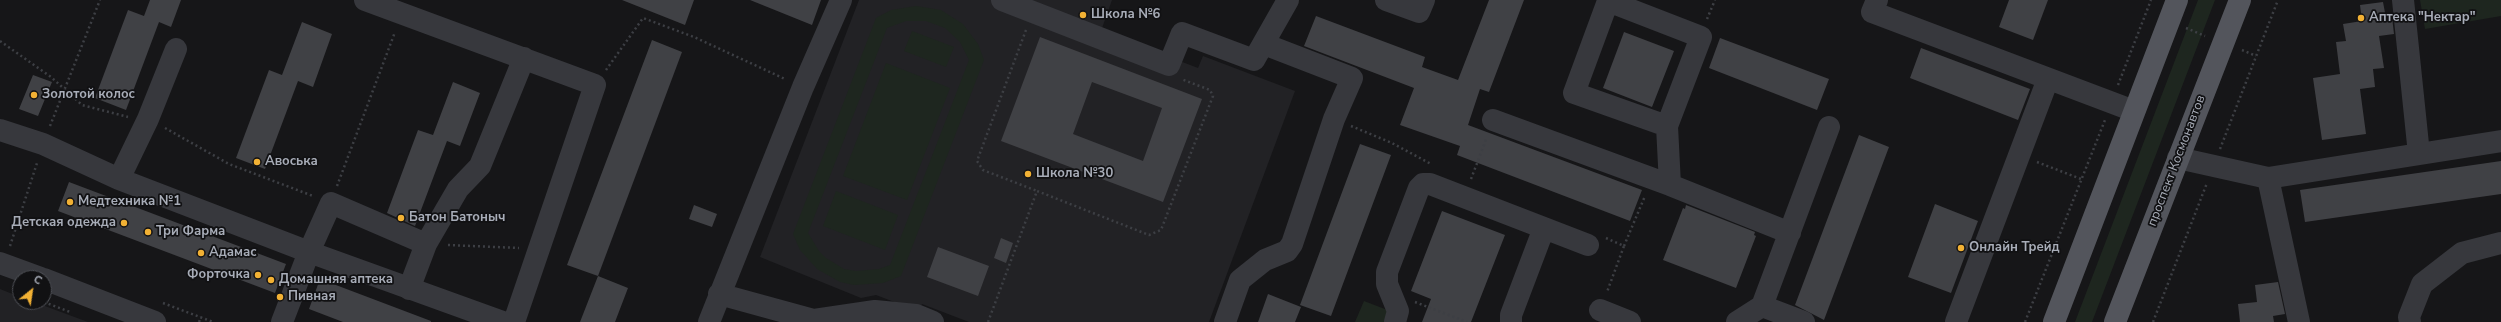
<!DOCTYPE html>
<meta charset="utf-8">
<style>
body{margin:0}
#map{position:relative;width:2501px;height:322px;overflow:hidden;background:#161618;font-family:"Nunito Sans",sans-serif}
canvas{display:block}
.north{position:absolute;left:12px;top:270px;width:40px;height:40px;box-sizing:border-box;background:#111113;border:1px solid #4d4f55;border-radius:50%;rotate:30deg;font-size:11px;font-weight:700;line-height:16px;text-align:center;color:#a8adb8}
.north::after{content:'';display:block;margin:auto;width:14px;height:18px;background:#f2b134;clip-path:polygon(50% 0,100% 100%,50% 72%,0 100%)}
</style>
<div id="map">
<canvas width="2501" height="322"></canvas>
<div class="north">С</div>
</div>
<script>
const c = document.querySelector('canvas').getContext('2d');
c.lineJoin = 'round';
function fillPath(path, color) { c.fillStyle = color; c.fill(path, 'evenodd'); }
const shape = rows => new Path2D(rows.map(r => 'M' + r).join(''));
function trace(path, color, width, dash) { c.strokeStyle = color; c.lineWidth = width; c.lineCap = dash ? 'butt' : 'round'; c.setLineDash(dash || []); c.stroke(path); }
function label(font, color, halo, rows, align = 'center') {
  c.font = font + ' "Nunito Sans",sans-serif'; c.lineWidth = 3.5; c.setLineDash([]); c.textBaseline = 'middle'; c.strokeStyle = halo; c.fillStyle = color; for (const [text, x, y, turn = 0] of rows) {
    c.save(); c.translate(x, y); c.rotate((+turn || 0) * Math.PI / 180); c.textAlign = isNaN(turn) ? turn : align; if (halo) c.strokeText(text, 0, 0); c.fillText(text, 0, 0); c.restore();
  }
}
fillPath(shape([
 [859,0,1112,0,1101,31,1198,68,1203,56,1295,91,1209,322,969,322,922,304,918,311,876,295,861,298,760,257],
 [0,289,20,297,20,302,34,302,88,322,0,322]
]), '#222225');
fillPath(shape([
 [2198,0,2215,0,2092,322,2075,322],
 [2420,0,2501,0,2501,16,2425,29],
 [916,6,941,10,963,24,978,44,984,60,901,276,883,283,854,285,840,282,817,269,800,250,793,234,876,18,891,10],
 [906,21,926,21,945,28,960,42,969,60,890,265,879,269,856,271,844,269,826,258,819,251,808,233,887,28],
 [912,31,954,47,946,67,904,51],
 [886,63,950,88,907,200,843,176],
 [836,191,898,215,885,250,823,226],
 [1364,301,1390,311,1386,322,1355,322]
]), '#1e261f');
fillPath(shape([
 [150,0,181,0,171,27,159,22,126,110,95,98,128,10,144,16],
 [622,0,694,0,685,25],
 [750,0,821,0,812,25],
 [1489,0,1524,0,1489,92,1480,89,1468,125,1642,190,1630,221,1457,155,1460,146,1400,125,1414,88,1304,46,1316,16,1425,57,1422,67,1458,80],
 [2009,0,2048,0,2033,40,1999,27],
 [2383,2,2386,18,2392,17,2394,34,2379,36,2384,68,2373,69,2375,87,2360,89,2366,134,2322,140,2313,78,2340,74,2336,42,2346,41,2343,24,2362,21,2360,5],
 [302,22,332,34,313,87,298,81,265,169,236,158,269,70,282,75],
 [1624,32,1674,51,1652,107,1603,88],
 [1040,37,1202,99,1163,202,1001,141],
 [1092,82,1162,108,1143,161,1073,134],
 [1720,38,1829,79,1817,110,1709,68],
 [652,40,682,52,598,276,567,265],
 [1921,48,2030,89,2018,120,1910,78],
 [33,75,52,82,38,116,19,109],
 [453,82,480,93,460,146,447,141,415,226,387,213,418,130,433,135],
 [1859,135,1889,147,1824,320,1795,305],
 [1360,144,1391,155,1331,316,1300,305],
 [2501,161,2501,194,2305,222,2300,190],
 [69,182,286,264,275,293,58,211],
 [1935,204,1978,221,1951,293,1908,277],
 [694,205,717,214,712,227,689,219],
 [1686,205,1755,232,1754,235,1756,236,1736,288,1663,260,1683,208,1685,209],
 [1442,211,1505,235,1471,322,1422,322,1431,299,1411,291],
 [1001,238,1013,243,1006,263,994,258],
 [938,247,989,266,978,296,927,277],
 [598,276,628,288,615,322,580,322],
 [320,279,431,321,431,322,343,322,309,309],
 [2278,282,2285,314,2273,316,2274,322,2240,322,2238,304,2257,302,2255,285],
 [1268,294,1301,307,1295,322,1258,322]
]), '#404145');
trace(shape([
 [1707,19,1715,0],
 [2186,28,2205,36],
 [1026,30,977,161,983,170,1037,191],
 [0,41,51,77,82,105,128,117],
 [2242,50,2256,56],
 [606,70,643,18,694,37,785,79],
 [2118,85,2151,0],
 [50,126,100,0],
 [1351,126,1392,143,1431,164],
 [165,128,229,164,313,196],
 [2220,149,2278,0],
 [2037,162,2081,179],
 [1471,179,1487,137],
 [337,186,395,32],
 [1606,238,1624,246,1607,292],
 [448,245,519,248],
 [10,246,37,163],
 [1624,246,1645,196],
 [44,302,70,312],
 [1415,302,1467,322],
 [163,303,213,322],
 [199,322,201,317],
 [988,322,1037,191,1149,235,1161,230,1213,96,1210,90,1181,79],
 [2025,322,2105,120],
 [2153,322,2207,183]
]), '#3d3f44', 2.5, [2, 3]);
trace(shape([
 [365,0,595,85,514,322],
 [1002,0,1169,65,1182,33,1254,60,1288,0],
 [1386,0,1419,12,1424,0],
 [1877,0,1872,12,2134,111],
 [2403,0,2419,154],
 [1493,120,1670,185,1790,233],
 [1667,126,1574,93,1608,1,1701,37,1667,126,1670,185],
 [0,130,43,144,119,179,309,252,282,322],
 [2178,158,2268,178,2501,141],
 [2268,178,2299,322],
 [119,179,148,119,176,49],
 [1544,228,1588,245],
 [0,263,41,278],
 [44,279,155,322],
 [409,289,426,244],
 [719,294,814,320,875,311,916,315,933,322],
 [1600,310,1630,322],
 [503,322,309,252,331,203,426,244,458,189,480,166,524,58],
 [709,322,803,87,841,0],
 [1225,322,1240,280,1265,260,1287,251,1292,244,1334,119,1352,78,1264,44],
 [1395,322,1398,311,1387,284,1387,272,1419,188,1423,184,1430,184,1544,228,1511,315,1511,322],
 [1737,322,1762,306],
 [1804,322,1762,306,1829,127],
 [1956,322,2048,79],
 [2410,322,2409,317,2422,284,2462,253,2501,243]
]), '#37383d', 22);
trace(shape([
 [2054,322,2177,0],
 [2115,322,2240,0]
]), '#53555c', 22);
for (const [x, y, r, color] of [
 [1083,15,4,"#f2b134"],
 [2361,18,4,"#f2b134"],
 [34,95,4,"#f2b134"],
 [257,162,4,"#f2b134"],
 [1028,174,4,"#f2b134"],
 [70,202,4,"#f2b134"],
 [401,218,4,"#f2b134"],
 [124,223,4,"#f2b134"],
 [148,232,4,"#f2b134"],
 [1961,248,4,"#f2b134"],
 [201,253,4,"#f2b134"],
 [258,275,4,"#f2b134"],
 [271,280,4,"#f2b134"],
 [280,297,4,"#f2b134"]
]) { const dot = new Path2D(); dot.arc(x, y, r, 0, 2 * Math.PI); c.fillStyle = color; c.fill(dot); trace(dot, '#111113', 1.5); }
label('bold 13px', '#a8adb8', '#111113', [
 ["Школа №6",1091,15],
 ["Аптека \"Нектар\"",2369,18],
 ["Золотой колос",42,95],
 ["Авоська",265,162],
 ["Школа №30",1036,174],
 ["Медтехника №1",78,202],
 ["Батон Батоныч",409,218],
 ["Детская одежда",116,223,"right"],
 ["Три Фарма",156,232],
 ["Онлайн Трейд",1969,248],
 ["Адамас",209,253],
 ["Форточка",250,275,"right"],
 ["Домашняя аптека",279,280],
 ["Пивная",288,297]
], 'left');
label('13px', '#a8adb8', '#111113', [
 ["проспект Космонавтов",2177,161,-69]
]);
</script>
